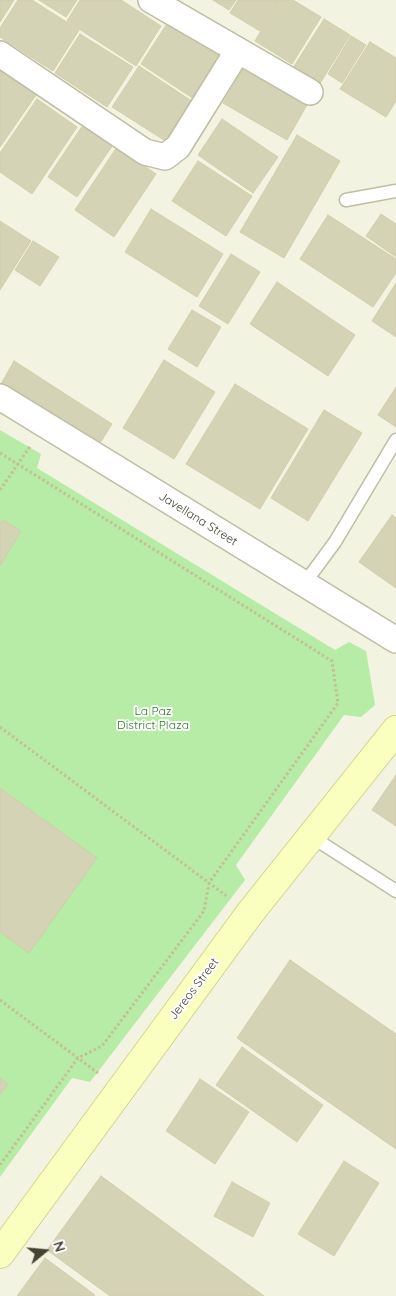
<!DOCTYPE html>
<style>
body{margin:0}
#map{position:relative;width:396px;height:1296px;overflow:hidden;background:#f3f3e2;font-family:Quicksand,sans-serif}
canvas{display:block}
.north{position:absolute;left:20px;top:1226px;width:50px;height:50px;-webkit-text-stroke:4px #fff;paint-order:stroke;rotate:73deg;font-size:14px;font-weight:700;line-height:20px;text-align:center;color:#454332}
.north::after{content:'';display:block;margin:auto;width:18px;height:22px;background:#454332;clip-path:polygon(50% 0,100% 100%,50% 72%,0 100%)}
</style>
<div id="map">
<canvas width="396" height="1296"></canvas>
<div class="north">N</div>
</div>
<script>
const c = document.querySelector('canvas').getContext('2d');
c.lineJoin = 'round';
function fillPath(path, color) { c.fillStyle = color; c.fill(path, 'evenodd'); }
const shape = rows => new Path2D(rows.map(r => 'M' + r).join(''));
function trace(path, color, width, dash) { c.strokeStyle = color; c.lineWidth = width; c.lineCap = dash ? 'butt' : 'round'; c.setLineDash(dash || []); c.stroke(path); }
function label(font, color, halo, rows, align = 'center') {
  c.font = font + ' Quicksand,sans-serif'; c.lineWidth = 4; c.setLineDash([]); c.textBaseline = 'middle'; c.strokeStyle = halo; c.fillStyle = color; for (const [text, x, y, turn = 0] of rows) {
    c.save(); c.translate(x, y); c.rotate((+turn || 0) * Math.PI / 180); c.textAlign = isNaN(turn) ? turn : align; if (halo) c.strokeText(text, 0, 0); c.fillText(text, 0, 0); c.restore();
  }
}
fillPath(shape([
 [0,430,41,454,37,468,335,650,349,642,366,651,375,705,361,717,344,715,236,865,245,880,90,1082,72,1078,0,1177]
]), '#b6eca5');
const building = shape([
 [0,0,14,0,0,22,0,0],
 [18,0,32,0,79,30,53,71,0,37,0,28,18,0],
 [39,0,77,0,66,17,39,0],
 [80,0,121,0,161,26,136,66,67,21,80,0],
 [213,0,236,0,229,10,213,0],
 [238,0,279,0,260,31,230,13,238,0],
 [280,0,293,0,321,17,292,64,255,41,280,0],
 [170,19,226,55,197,101,141,64,170,19],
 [324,19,350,35,319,85,293,68,324,19],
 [80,34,133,67,107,107,55,73,80,34],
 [351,36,366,45,342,83,328,74,351,36],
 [370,42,396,58,396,101,386,117,340,89,370,42],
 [0,66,38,92,0,147,0,66],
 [139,66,193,102,167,142,112,107,139,66],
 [245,66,308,103,287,140,223,103,245,66],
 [37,99,77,127,32,194,0,172,0,153,37,99],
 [222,119,278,157,253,193,198,155,222,119],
 [85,122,115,142,77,197,48,177,85,122],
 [297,135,340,161,284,258,240,232,297,135],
 [117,147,156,174,114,237,75,210,117,147],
 [198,161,252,196,226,236,172,201,198,161],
 [151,209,223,254,197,297,125,252,151,209],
 [381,214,396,224,396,257,366,236,381,214],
 [328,215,396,259,396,273,373,307,300,259,328,215],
 [0,221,31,241,0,290,0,221],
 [33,241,59,257,40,286,15,270,33,241],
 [231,254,260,272,228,324,199,306,231,254],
 [277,282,355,335,328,376,250,324,277,282],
 [396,283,396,337,372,321,396,283],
 [192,310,221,327,197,367,168,349,192,310],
 [164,360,215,392,174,459,123,428,164,360],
 [14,361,112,424,97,448,0,386,14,361],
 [235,384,308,429,260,509,186,464,235,384],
 [396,387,396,427,378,415,396,387],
 [324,410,362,433,308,521,271,498,324,410],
 [392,515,396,518,396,588,359,562,392,515],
 [3,520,21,531,0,566,0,525,3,520],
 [396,775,396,826,372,810,396,775],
 [0,788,97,858,29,953,0,932,0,788],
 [290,960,396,1034,396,1149,237,1038,290,960],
 [242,1047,323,1105,297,1142,216,1085,242,1047],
 [0,1078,8,1084,0,1095,0,1078],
 [200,1079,249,1112,215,1164,166,1131,200,1079],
 [344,1161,379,1183,334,1256,298,1234,344,1161],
 [101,1176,264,1296,110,1296,47,1250,101,1176],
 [232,1182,270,1203,253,1237,214,1216,232,1182],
 [45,1258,95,1295,94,1296,17,1296,45,1258]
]);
fillPath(building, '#d5d3b6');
trace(building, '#d1cea9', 1);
const lane = shape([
 [346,200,396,191],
 [304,584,335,542,396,440],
 [312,837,396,891]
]);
const street = shape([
 [151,0,310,92],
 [0,54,145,152,165,157,178,147,237,52],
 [0,397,396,640]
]);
const secondary = shape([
 [0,1254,250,913,396,730]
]);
trace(lane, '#bfbea4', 15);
trace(street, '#bfbea4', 28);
trace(secondary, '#d0d58a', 30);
trace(shape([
 [0,453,332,661,338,703,209,883,204,911,102,1046,78,1058,0,1165],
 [0,490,31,445],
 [0,727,228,897],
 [0,1000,98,1073]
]), '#c2c193', 3, [2.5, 2.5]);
trace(lane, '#fff', 12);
trace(street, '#fff', 25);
trace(secondary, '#faffc0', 28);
label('12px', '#454332', '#fff', [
 ["Javellana Street",198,519,32],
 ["Jereos Street",194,989,-53]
]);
label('12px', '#257c20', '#fff', [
 ["La Paz",153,711],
 ["District Plaza",153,725]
]);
</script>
